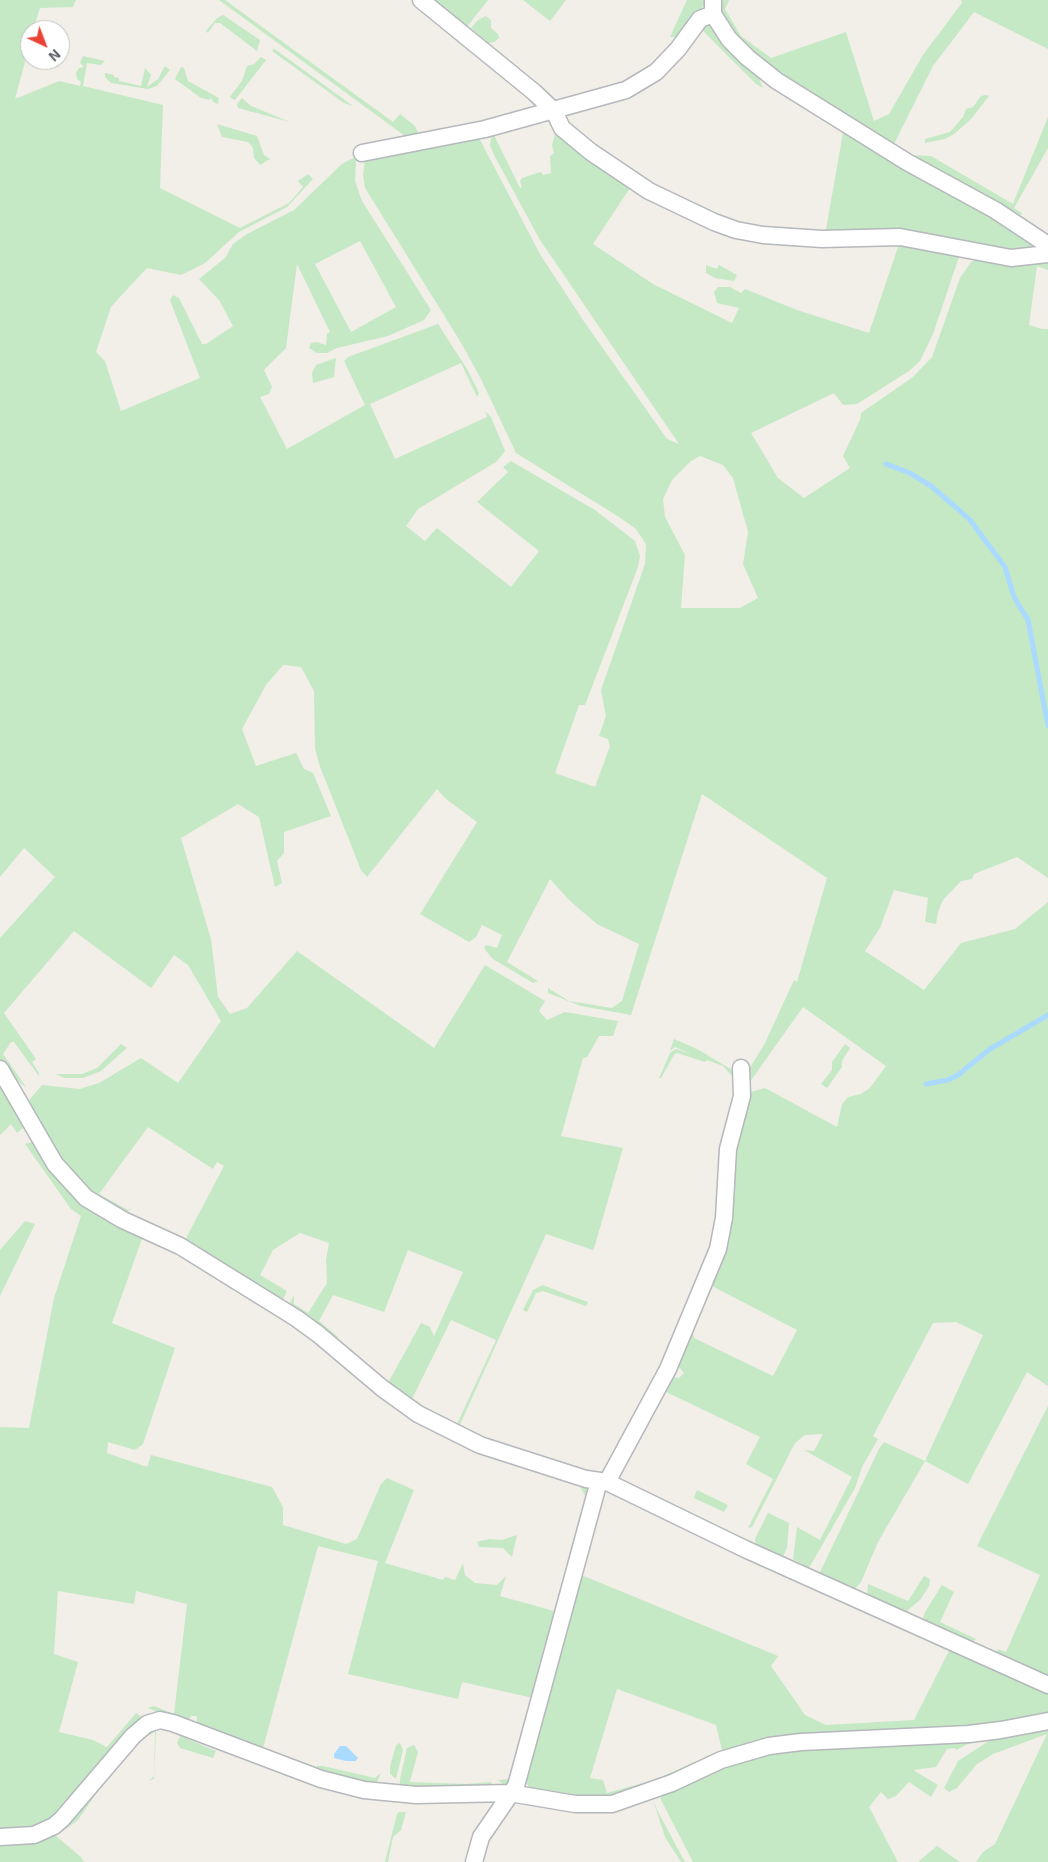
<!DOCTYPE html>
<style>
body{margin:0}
#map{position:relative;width:1048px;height:1862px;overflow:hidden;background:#f1efe8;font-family:"Exo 2",sans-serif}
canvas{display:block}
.north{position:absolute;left:20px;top:20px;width:50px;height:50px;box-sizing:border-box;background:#fff;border:1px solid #bfc1c3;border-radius:50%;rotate:137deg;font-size:14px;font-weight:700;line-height:20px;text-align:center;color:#5f6368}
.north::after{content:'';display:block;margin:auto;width:18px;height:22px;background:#ea4335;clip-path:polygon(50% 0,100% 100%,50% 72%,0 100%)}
</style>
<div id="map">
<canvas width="1048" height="1862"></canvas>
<div class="north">N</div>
</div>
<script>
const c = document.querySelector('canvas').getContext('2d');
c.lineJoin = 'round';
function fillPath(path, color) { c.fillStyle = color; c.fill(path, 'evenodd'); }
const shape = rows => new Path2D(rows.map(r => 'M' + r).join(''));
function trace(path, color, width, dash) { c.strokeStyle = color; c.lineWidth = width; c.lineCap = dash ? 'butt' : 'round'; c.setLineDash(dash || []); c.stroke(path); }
fillPath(shape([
 [0,0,76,0,73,7,40,8,33,30,30,30,30,43,15,99,59,81,80,86,81,82,77,79,76,73,79,68,84,67,80,63,83,56,105,61,101,65,87,63,83,86,163,105,160,188,240,228,289,203,303,187,298,181,308,174,313,179,287,207,239,232,205,263,181,275,147,268,119,298,111,307,96,352,105,361,121,411,200,378,170,300,173,295,179,298,202,344,206,344,233,326,219,300,199,279,225,258,233,244,247,234,294,210,342,164,353,158,356,159,355,181,362,201,431,310,424,320,388,336,337,348,327,353,317,353,309,348,311,343,316,342,326,345,327,334,330,332,297,264,286,348,264,370,272,387,269,394,260,397,287,449,365,405,344,361,348,357,438,324,467,369,479,393,477,397,461,363,370,404,395,459,487,417,485,411,491,417,505,451,496,462,418,509,406,526,425,541,437,528,511,587,539,551,477,502,508,472,503,467,511,461,595,510,635,541,640,556,638,567,585,705,579,705,555,773,595,787,610,746,608,739,599,736,606,716,601,690,645,564,646,544,636,529,619,517,516,453,480,377,460,341,365,188,363,175,365,159,479,138,541,256,585,323,667,439,679,444,540,240,494,155,490,145,492,133,545,120,545,122,540,121,496,132,495,137,520,188,522,187,520,181,522,178,541,172,543,175,551,173,550,156,554,153,552,145,556,131,632,185,593,244,653,284,732,323,739,308,717,303,714,292,718,287,730,287,741,293,745,289,797,310,869,333,900,241,960,254,933,334,920,361,909,371,857,404,843,405,834,393,751,433,778,478,804,498,850,468,843,456,860,420,861,413,913,377,932,357,960,278,971,262,979,259,1048,260,1048,270,1037,266,1029,325,1042,329,1048,329,1048,878,1017,857,974,874,972,879,961,881,943,900,938,912,936,924,925,922,928,898,894,890,880,928,865,951,924,990,961,943,1015,929,1048,902,1048,1386,1027,1372,968,1484,925,1461,878,1542,861,1582,854,1590,820,1575,820,1572,879,1449,884,1442,925,1461,983,1335,956,1322,933,1323,873,1436,878,1439,862,1467,855,1488,809,1568,793,1559,797,1527,820,1540,852,1477,804,1450,814,1451,823,1434,805,1435,795,1443,752,1527,748,1528,773,1479,746,1464,760,1437,664,1391,672,1377,679,1378,684,1373,677,1364,692,1328,695,1327,693,1334,694,1338,773,1376,797,1330,712,1286,704,1305,701,1303,732,1147,746,1098,751,1092,765,1088,837,1127,842,1104,848,1097,861,1094,870,1088,886,1066,803,1007,747,1086,751,1066,765,1043,794,980,797,982,827,878,702,794,631,1015,581,1006,548,993,548,988,569,1001,612,1008,622,1001,639,944,597,924,570,901,550,879,507,962,538,981,533,983,493,959,487,952,484,948,486,945,497,948,502,935,482,925,476,937,469,942,420,914,477,822,446,799,437,789,367,877,361,870,319,764,315,748,314,691,301,667,283,665,266,685,242,729,256,766,296,753,304,769,313,773,331,816,284,832,284,853,277,861,282,883,275,887,259,817,238,804,181,838,211,939,218,997,230,1014,247,1008,297,951,434,1048,485,965,545,1001,539,1011,547,1020,565,1012,618,1021,613,1036,599,1036,587,1057,583,1058,561,1136,623,1148,595,1245,593,1250,546,1234,458,1429,449,1426,448,1420,457,1424,496,1340,451,1320,412,1399,442,1417,442,1420,416,1408,350,1353,350,1348,388,1383,421,1323,430,1327,434,1336,463,1272,408,1250,384,1312,333,1295,319,1321,338,1337,333,1342,289,1306,294,1295,294,1304,308,1313,327,1283,326,1260,329,1243,300,1233,273,1250,260,1275,287,1291,281,1303,185,1240,224,1166,217,1162,213,1169,148,1127,99,1194,128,1210,132,1208,123,1215,68,1174,28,1104,30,1099,42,1085,80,1089,99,1083,141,1058,178,1083,221,1021,188,965,174,955,151,988,74,931,4,1013,36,1059,32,1062,39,1073,39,1076,14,1042,11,1042,3,1054,26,1087,21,1084,0,1062,0,938,55,877,24,848,0,877],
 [360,241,396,307,351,332,315,264],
 [700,456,723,465,733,478,748,532,743,564,758,598,740,608,681,608,685,555,665,517,663,499,672,480,691,461],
 [219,0,225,0,393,122,400,114,415,126,420,137,412,140,405,136],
 [426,0,488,0,466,28,552,100,561,101,560,105],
 [523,0,566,0,550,21],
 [687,0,707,0,683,38,670,37],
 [720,0,729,0,725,9,741,36,771,58,846,32,874,121,889,114,923,55,962,3,961,0,1048,0,1048,49,974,12,933,66,894,144,877,138,747,51,719,15],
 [223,15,260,40,257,51,220,23,215,23,208,33,206,31,217,18],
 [486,16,491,20,491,28,498,34,499,38,494,42,489,43,471,28,478,20],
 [707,19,758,76,763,88,756,84,702,30,674,67,672,63],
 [274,49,276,50,353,106,344,103,272,51],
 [261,57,266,60,235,100,230,97,242,81,247,66,254,64],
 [165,66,170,70,157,86,148,89,111,83,105,77,105,73,114,75,114,77,119,78,119,81,141,86,145,68,151,75,147,87,158,79],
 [181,67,184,68,188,81,219,98,218,104,213,102,211,97,210,100,201,98,175,79],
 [986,95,989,96,971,119,954,134,945,139,925,143,925,139,950,132,963,117,966,109,973,107,981,96],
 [242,98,251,106,290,122,238,108,237,104],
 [1048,117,1048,148,1014,208,1022,213,1016,219,909,155,931,156,1013,204],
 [217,124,257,136,264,155,270,159,260,165,254,158,253,148,248,142,222,137],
 [844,127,1036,244,1035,248,1029,252,825,235],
 [706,265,717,269,719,265,737,275,734,281,715,278,706,273],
 [336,358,334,377,313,383,312,373,316,365],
 [674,1039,697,1049,734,1071,738,1098,733,1096,735,1084,732,1076,723,1066,707,1060,705,1062,677,1053,674,1055,661,1078,659,1078,670,1053,676,1049,691,1054,675,1047,670,1051],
 [121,1044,127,1048,101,1071,83,1078,65,1078,55,1074,82,1074,97,1068],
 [845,1044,850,1048,842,1061,842,1067,827,1088,821,1084,832,1070,832,1062],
 [0,1079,25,1121,23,1128,17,1133,11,1124,0,1135],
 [36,1141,49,1163,143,1236,112,1323,175,1348,143,1444,135,1450,108,1442,107,1453,147,1467,151,1455,272,1487,283,1507,283,1525,346,1544,357,1539,381,1484,387,1478,414,1490,385,1563,443,1580,445,1577,455,1580,463,1563,465,1575,475,1583,497,1585,506,1576,500,1596,554,1611,585,1496,580,1486,574,1482,588,1487,590,1491,513,1780,506,1786,498,1780,509,1779,533,1698,462,1682,458,1699,348,1674,378,1561,318,1546,263,1748,260,1751,197,1727,197,1716,191,1716,187,1723,148,1708,154,1706,174,1714,187,1604,136,1591,134,1604,58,1591,54,1654,78,1662,59,1732,93,1740,107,1747,136,1713,143,1718,61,1815,19,1833,0,1828,0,1427,29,1428,54,1298,81,1216,71,1209,25,1144],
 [25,1221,35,1224,0,1296,0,1250],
 [543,1285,571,1296,588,1302,586,1306,543,1291,536,1293,527,1312,523,1310,533,1290],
 [1048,1406,1048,1680,996,1654,998,1649,1006,1652,1040,1575,977,1546],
 [697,1490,728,1505,724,1512,694,1498],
 [768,1513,789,1523,787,1548,782,1558,756,1547,755,1539],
 [517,1535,512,1557,503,1548,479,1547,477,1542,489,1539,502,1540],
 [579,1574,778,1656,771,1666,805,1715,826,1725,914,1720,949,1651,929,1642,933,1637,1048,1690,1048,1716,1019,1722,833,1736,663,1780,663,1776,722,1750,716,1725,617,1689,590,1778,603,1780,607,1793,650,1781,649,1785,623,1794,595,1798,533,1792,523,1779],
 [924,1576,930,1579,929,1586,920,1600,908,1610,906,1615,867,1596,868,1584,908,1601],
 [942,1585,954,1592,940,1622,976,1639,970,1645,922,1621,925,1612],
 [1048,1727,1048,1862,976,1862,983,1852,995,1844,1047,1734,993,1754,977,1764,957,1788,949,1792,944,1788,958,1761,992,1739],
 [156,1729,154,1779,149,1781,154,1776,155,1732,140,1740,111,1772,78,1820,56,1836,81,1857,84,1862,0,1862,0,1843,28,1840,128,1747,149,1730],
 [180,1736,216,1751,213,1758,180,1748,177,1743],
 [976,1740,956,1750,955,1748,947,1749,936,1767,913,1770,938,1785,931,1797,909,1782,896,1796,888,1799,881,1792,869,1807,898,1862,693,1862,661,1800,661,1794,718,1768,781,1750],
 [400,1743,403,1750,396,1779,390,1774,390,1767,396,1745],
 [414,1745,418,1752,410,1782,466,1784,491,1782,492,1785,490,1788,400,1789,400,1779,407,1748],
 [317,1766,323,1766,375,1778,381,1773,375,1786,317,1773],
 [652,1797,657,1810,685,1862,681,1862,665,1837],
 [399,1812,406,1812,401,1830,393,1837,388,1862,385,1862,397,1814],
 [937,1846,960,1862,918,1862]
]), '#c5e8c5');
fillPath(shape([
 [340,1746,346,1746,358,1758,356,1761,346,1761,334,1758,334,1754]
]), '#aadaff');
trace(shape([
 [886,464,910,473,931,486,952,504,970,520,1005,567,1014,597,1028,620,1048,726],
 [926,1084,948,1080,958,1075,990,1049,1048,1015]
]), '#aadaff', 5);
const street = shape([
 [421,0,534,92,554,111,562,128,591,152,649,191,714,222,736,230,763,235,822,239,900,237,1011,258,1048,254],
 [713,0,713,14,729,39,748,58,777,81,907,162,995,210,1048,245],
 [362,153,485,129,626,90,656,72,678,49,700,19,713,14],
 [0,1069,55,1164,86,1198,123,1220,180,1246,296,1318,318,1334,382,1388,418,1414,480,1445,586,1479,607,1482,745,1549,1048,1685],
 [607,1482,668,1369,718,1249,724,1218,728,1149,742,1096,741,1068],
 [0,1837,34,1835,54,1826,62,1819,133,1736,147,1724,160,1720,173,1723,321,1779,364,1790,416,1795,510,1793,575,1804,612,1804,672,1783,721,1760,769,1746,801,1742,969,1734,1001,1730,1048,1721],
 [474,1862,481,1837,516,1786,599,1481]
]);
trace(street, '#b5b8bc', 19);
trace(street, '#fff', 16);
</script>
